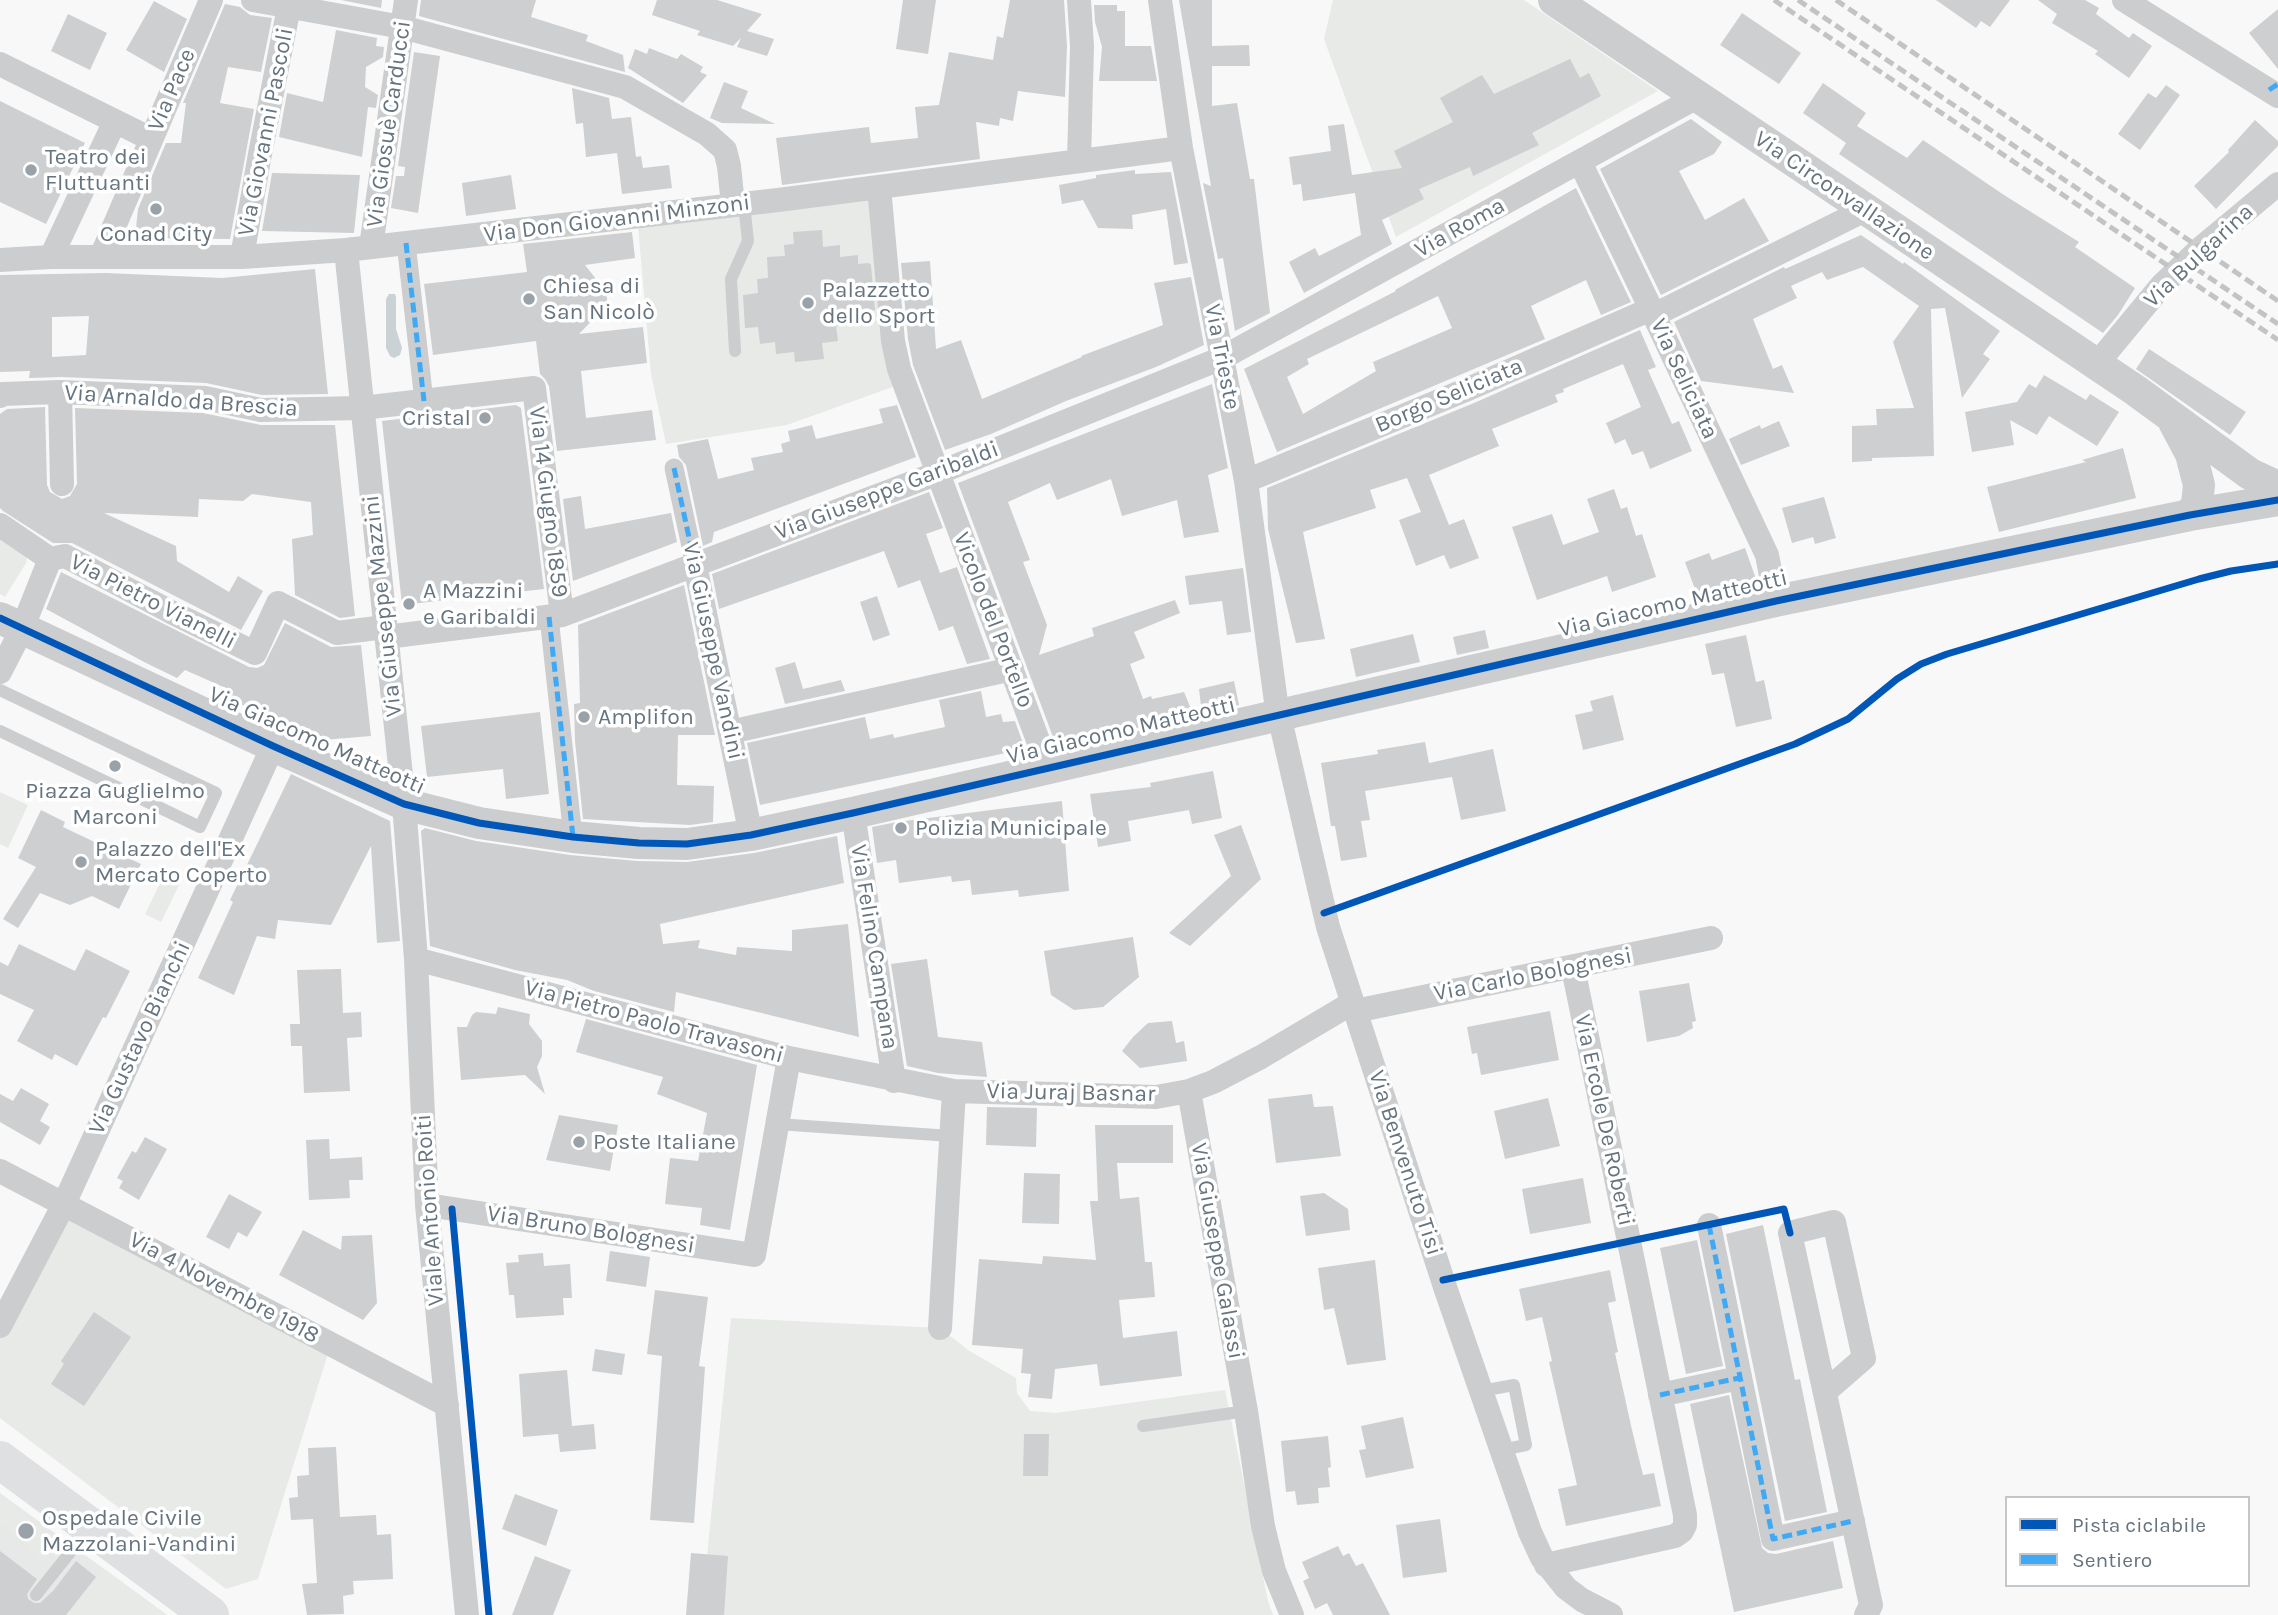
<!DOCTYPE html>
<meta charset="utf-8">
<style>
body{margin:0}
#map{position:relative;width:2278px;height:1615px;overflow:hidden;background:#f8f8f8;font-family:Karla,sans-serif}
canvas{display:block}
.legend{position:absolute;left:2005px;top:1496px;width:245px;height:91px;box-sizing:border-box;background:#fff;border:2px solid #c2c7cc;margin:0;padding:9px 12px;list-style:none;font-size:21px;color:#66747f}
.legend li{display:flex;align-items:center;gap:14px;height:35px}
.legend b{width:35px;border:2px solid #c2c7cc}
</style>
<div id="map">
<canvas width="2278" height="1615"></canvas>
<ul class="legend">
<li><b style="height:9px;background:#0057b8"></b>Pista ciclabile</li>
<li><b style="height:9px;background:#3fa9f5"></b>Sentiero</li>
</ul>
</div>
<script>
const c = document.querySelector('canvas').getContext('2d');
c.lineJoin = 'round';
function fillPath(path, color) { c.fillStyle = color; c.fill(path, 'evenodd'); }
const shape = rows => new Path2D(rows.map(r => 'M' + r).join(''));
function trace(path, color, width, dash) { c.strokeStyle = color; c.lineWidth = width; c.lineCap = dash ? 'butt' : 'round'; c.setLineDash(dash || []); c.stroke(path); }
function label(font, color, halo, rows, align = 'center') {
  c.font = font + ' Karla,sans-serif'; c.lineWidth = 7; c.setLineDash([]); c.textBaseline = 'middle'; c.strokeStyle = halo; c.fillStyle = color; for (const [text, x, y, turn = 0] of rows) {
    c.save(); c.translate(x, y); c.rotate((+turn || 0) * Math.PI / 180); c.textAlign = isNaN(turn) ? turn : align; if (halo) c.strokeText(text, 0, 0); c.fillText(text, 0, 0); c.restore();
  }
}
fillPath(shape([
 [0,1493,103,1568,167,1615,0,1615]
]), '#e7e8e8');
fillPath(shape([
 [1333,0,1524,0,1658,91,1396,237,1324,39],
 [870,199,898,385,787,425,666,444,651,374,638,226],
 [0,536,27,558,26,563,5,597,0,594],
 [0,792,28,805,8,848,0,844],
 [167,869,183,877,161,922,145,914],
 [64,1204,331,1344,258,1579,226,1589,0,1418,0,1326],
 [731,1318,940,1328,968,1350,1016,1378,1017,1393,1030,1411,1056,1413,1225,1390,1268,1601,1273,1615,701,1615],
 [0,1499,42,1528,54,1551,44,1563,0,1522],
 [103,1568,167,1615,66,1615]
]), '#e7eae6');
fillPath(shape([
 [389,294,395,294,396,297,396,329,402,348,400,355,394,358,390,356,386,348,386,299]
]), '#cbd2d5');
fillPath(shape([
 [341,0,382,0,381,8],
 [421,0,536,0,531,17,588,35,586,41,623,55,625,72,419,16],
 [657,0,717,0,762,14,747,31,774,39,767,56,737,47,741,38,733,46,697,35,700,31,652,15],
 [903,0,936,0,928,54,896,49],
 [1010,0,1064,0,1067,46,1065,97,1018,91,1013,121,1000,118,999,126,976,122,980,159,782,185,776,138,869,127,871,143,918,138,915,107,939,105,949,52,993,60,997,36,1003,38],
 [1179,0,1212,0,1212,46,1249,45,1250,66,1212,66,1212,106,1237,103,1250,179,1254,179,1270,313,1235,331,1223,258,1218,259,1203,183,1211,186],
 [1936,0,2010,0,1990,27,1981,21,1976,28],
 [2038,0,2085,0,2099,8,2096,14,2129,38,2133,33,2152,46,2129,78,2095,54,2098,51,2052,23,2057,14],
 [154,1,187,19,164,72,126,50],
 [225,4,240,7,250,15,272,18,261,72,228,67,220,103,254,109,230,239,135,238,138,209,166,143,181,143,186,103,183,103],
 [1094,5,1117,5,1117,11,1125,11,1125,46,1151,46,1157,81,1099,81,1102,47,1095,22],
 [2278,9,2278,69,2249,33],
 [1742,13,1801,53,1779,84,1720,45],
 [68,14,107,33,90,70,51,51],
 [336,30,377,38,376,46,384,47,383,57,366,67,365,87,378,95,376,108,368,107,362,157,279,137,287,93,323,102],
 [649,48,677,59,681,54,703,67,700,72,707,75,683,103,628,68,635,49,647,54],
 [414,52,440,56,418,213,391,208,396,176,404,176,405,167,398,166],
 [1570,59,1580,78,1589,73,1601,96,1532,133,1539,145,1473,176,1470,167,1419,189,1424,199,1382,220,1392,244,1304,293,1289,262,1315,248,1319,256,1361,235,1355,193,1303,201,1301,184,1293,185,1289,157,1331,151,1328,126,1344,124,1352,175,1402,168,1394,151,1453,122,1440,98,1482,75,1494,94],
 [724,82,748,91,741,108,775,124,722,123,710,118],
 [1823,83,1866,113,1857,126,1907,158,1923,140,2004,195,2079,242,2075,247,2135,288,2118,315,2103,333,1839,154,1846,143,1803,113],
 [2166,85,2180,95,2140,150,2118,134,2148,93,2156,98],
 [572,88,609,98,612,119,631,117,636,157,641,156,643,168,669,165,672,188,622,194,617,153,586,157,583,123,576,124],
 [0,101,85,143,46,224,0,202],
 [1691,119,1722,142,1714,154,1679,171,1705,220,1744,198,1769,241,1661,295,1600,169],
 [2255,120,2278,141,2278,146,2216,209,2194,186,2229,152,2228,150],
 [1135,170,1135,174,1171,172,1188,263,1174,265,1166,209,1132,215,1133,229,1098,228,1083,200,1062,204,1059,185,1096,178,1096,175],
 [272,173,360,175,354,233,262,231],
 [511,175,516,209,466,216,462,183],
 [1576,188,1631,302,1601,315,1586,280,1531,306,1545,339,1277,452,1244,369,1396,291,1395,290],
 [1438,296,1452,328,1373,362,1376,371,1303,414,1287,377,1309,364,1307,359],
 [822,230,823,247,840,245,840,257,858,255,858,264,869,263,871,265,875,310,850,313,851,324,836,326,838,341,822,343,824,359,795,362,794,352,776,354,775,342,760,344,758,327,745,328,743,295,758,293,757,279,768,278,767,257,785,256,784,245,794,244,793,232],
 [632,232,635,258,585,265,607,293,607,305,579,334,643,327,647,363,581,371,586,418,652,410,656,440,557,451,549,386,545,379,540,374,536,341,433,355,424,284,527,272,523,244],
 [1861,235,1903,264,1904,262,2000,331,1983,354,1990,359,1962,398,1945,308,1931,309,1934,456,1872,458,1872,461,1852,462,1852,426,1877,425,1876,409,1914,408,1893,342,1919,306,1863,267,1827,280,1822,272,1791,286,1797,298,1753,319,1773,369,1782,365,1794,393,1701,381,1674,322,1784,267,1785,269],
 [930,261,936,349,961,340,982,399,1082,357,1081,356,1163,325,1154,283,1191,277,1204,345,1156,367,1066,401,991,434,945,450,913,365,908,339,901,263],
 [315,269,328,394,262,395,206,383,61,377,29,378,30,371,0,372,0,275,106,273,222,278],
 [89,316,86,355,52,357,52,317],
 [1640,330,1656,367,1648,370,1672,424,1679,421,1692,451,1650,469,1643,451,1632,455,1625,439,1615,444,1606,423,1641,407,1623,364,1563,389,1564,392,1555,395,1558,402,1492,429,1499,446,1429,475,1449,525,1464,519,1479,558,1450,569,1444,555,1416,566,1399,520,1421,512,1407,478,1370,490,1376,508,1303,532,1325,639,1296,643,1268,529,1267,488,1474,403],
 [2149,349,2246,412,2230,435,2136,369],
 [2044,375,2086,400,2090,394,2119,412,2097,446,2049,416,2037,435,2010,420,2014,445,1972,452,1965,412,2017,402,2029,384,2036,388],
 [1212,384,1228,468,1208,475,1219,532,1184,538,1177,500,1122,516,1111,479,1057,500,1050,483,1008,502,1030,560,1023,562,1047,625,1039,655,1094,636,1092,628,1175,600,1180,613,1134,632,1145,658,1130,664,1143,699,1151,696,1152,699,1184,692,1194,716,1056,745,958,483],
 [516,405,521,408,544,589,402,605,382,421],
 [897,405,916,457,714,532,712,542,703,546,686,465,679,457,677,445,708,439,718,479,754,470,751,458,783,452,781,444,790,441,788,431,812,425,816,439,850,431,883,423,879,409],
 [45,407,47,485,50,492,62,499,70,496,77,484,75,408,203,413,261,425,335,425,355,616,340,618,295,595,292,539,313,535,311,502,252,494,243,501,199,499,198,517,104,513,176,546,177,561,229,592,238,576,263,591,241,630,72,543,53,543,3,511,0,508,0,414,7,409],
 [1779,421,1790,446,1741,465,1729,439,1760,425,1761,429],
 [2123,448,2136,498,1999,532,1987,487,2086,462,2082,460],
 [1614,489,1621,509,1627,507,1636,536,1642,534,1656,577,1612,592,1607,576,1537,600,1512,527,1552,514,1563,545,1599,532,1587,499],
 [929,492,943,528,926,534,940,573,957,567,990,659,967,664,953,626,939,631,920,580,898,588,884,551,719,609,712,574],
 [581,496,585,529,671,513,677,542,573,581,563,499],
 [1824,497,1836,538,1815,544,1813,537,1792,543,1782,508],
 [1745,548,1756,579,1699,600,1685,562,1709,553,1712,560],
 [1243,568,1251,632,1227,635,1222,601,1189,605,1185,576],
 [61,572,249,667,257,668,264,665,285,623,331,647,361,645,371,736,323,740,226,698,228,689,185,670,177,678,146,663,46,609],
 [684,585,715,735,678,735,677,785,714,786,713,822,690,825,583,819,575,741,574,704,580,703,578,625],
 [877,596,890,635,873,641,860,602],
 [1485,630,1489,648,1457,655,1453,637],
 [1413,634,1420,662,1356,677,1350,649],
 [1746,635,1756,682,1764,680,1772,719,1736,727,1724,673,1712,675,1705,644],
 [795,662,803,689,841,680,845,691,785,704,775,668],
 [1234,681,1239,705,1202,714,1199,689],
 [981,691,986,717,1001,714,1003,722,1015,721,1025,749,760,805,747,743,865,717,870,739,893,734,894,738,945,727,939,700],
 [1613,695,1624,740,1583,750,1575,715,1593,711,1590,701],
 [540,712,549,794,506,799,503,769,427,777,421,726],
 [1425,742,1429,763,1493,749,1506,811,1461,820,1452,777,1365,791,1370,820,1361,821,1367,857,1341,861,1335,826,1331,826,1321,763,1378,754,1377,750],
 [1213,771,1222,818,1192,824,1189,810,1128,821,1131,841,1098,847,1090,794,1151,787,1150,783],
 [291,774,390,821,400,941,377,943,371,846,331,925,278,920,275,939,257,936,234,995,198,978,233,902,230,900],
 [1062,801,1069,891,1019,897,1018,890,972,895,970,880,952,882,951,876,899,883,896,860,877,863,872,827,897,822],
 [41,810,65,822,63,827,141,864,119,909,92,896,70,905,40,893,18,928,3,919,36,867,18,858],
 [1241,825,1261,879,1190,946,1169,933,1231,876,1214,835],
 [425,828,476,841,570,855,637,861,687,862,754,853,837,836,844,883,660,924,663,944,700,940,698,948,736,955,737,947,792,951,792,930,848,924,859,1037,676,992,674,1012,594,991,567,980,515,970,430,946,421,831],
 [1133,937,1139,977,1103,1007,1074,1010,1051,995,1044,951],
 [19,944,75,971,86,949,130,971,106,1018,103,1017,77,1066,55,1054,52,1060,17,1041,34,1010,0,994,0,962,8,966],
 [927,959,938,1037,982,1042,987,1077,938,1073,907,1066,891,964],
 [341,969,343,1013,361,1012,362,1037,347,1038,350,1091,304,1093,302,1046,291,1046,290,1024,300,1024,297,970],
 [1689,983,1696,1021,1692,1022,1693,1028,1679,1036,1647,1042,1639,991],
 [498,1007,530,1014,529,1024,542,1041,542,1056,537,1067,545,1094,525,1075,461,1080,457,1027,467,1027,472,1015,476,1012,496,1014],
 [1550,1011,1559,1060,1481,1075,1477,1053,1472,1054,1467,1027],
 [586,1019,757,1065,730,1230,700,1225,702,1208,665,1204,670,1158,698,1161,707,1113,657,1094,663,1077,576,1052],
 [1172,1021,1176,1043,1184,1041,1187,1061,1140,1068,1122,1051,1133,1037,1148,1023],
 [21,1088,49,1104,40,1121,50,1127,40,1145,0,1122,0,1094,13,1101],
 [1312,1094,1314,1107,1333,1106,1341,1156,1276,1163,1268,1099],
 [1548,1098,1560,1146,1505,1159,1494,1111],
 [987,1107,1037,1108,1036,1147,986,1145],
 [559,1115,618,1125,610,1171,546,1160],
 [1095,1125,1173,1125,1173,1163,1117,1163,1120,1199,1139,1197,1145,1262,1152,1262,1155,1297,1119,1300,1123,1338,1177,1331,1182,1376,1100,1386,1097,1364,1055,1369,1052,1399,1028,1397,1031,1374,1021,1373,1023,1349,972,1345,979,1259,1042,1264,1043,1256,1096,1260,1090,1201,1098,1201],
 [145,1137,167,1149,139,1200,119,1188,123,1181,117,1178,132,1151,136,1153],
 [329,1139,330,1159,362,1157,363,1180,349,1180,350,1198,309,1200,306,1140],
 [1024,1173,1060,1174,1059,1224,1022,1223],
 [1583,1178,1591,1223,1530,1234,1522,1189],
 [1324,1193,1348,1209,1350,1230,1306,1236,1300,1196],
 [229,1194,262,1212,247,1237,238,1232,229,1249,206,1237],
 [1763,1225,1795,1380,1800,1379,1827,1512,1785,1521,1726,1234],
 [303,1230,341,1250,342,1236,372,1235,377,1303,363,1320,279,1275],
 [1697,1240,1723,1366,1686,1374,1660,1248],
 [610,1251,650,1257,646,1287,606,1281],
 [543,1253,544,1266,570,1264,572,1298,563,1298,564,1315,516,1318,514,1295,509,1295,506,1263,519,1262,518,1255],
 [1375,1260,1386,1360,1347,1365,1334,1308,1324,1310,1318,1268],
 [1610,1270,1616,1301,1608,1303,1618,1352,1615,1353,1632,1430,1643,1475,1654,1473,1661,1506,1566,1526,1558,1489,1577,1485,1549,1362,1552,1361,1542,1317,1526,1321,1519,1289],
 [655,1290,708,1297,699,1366,705,1367,694,1523,650,1520,662,1356,647,1354],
 [94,1312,131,1337,84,1406,51,1384,64,1364,61,1361],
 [595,1349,625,1354,622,1375,592,1371],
 [567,1370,572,1426,594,1424,596,1449,560,1452,558,1434,523,1437,519,1374],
 [1729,1395,1762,1548,1768,1553,1776,1554,1833,1541,1843,1588,1734,1612,1690,1404],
 [1403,1417,1414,1468,1366,1478,1359,1450,1366,1449,1361,1426],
 [1024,1434,1049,1434,1048,1476,1023,1476],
 [1328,1436,1331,1467,1328,1468,1330,1487,1318,1488,1319,1503,1297,1505,1295,1491,1286,1492,1281,1441],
 [336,1447,340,1517,376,1515,377,1535,391,1534,393,1579,353,1581,354,1594,343,1596,344,1614,307,1615,302,1584,317,1583,313,1519,291,1520,289,1498,298,1497,297,1476,309,1475,308,1448],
 [515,1494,558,1510,546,1546,502,1529],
 [1440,1519,1447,1572,1403,1578,1396,1525],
 [1338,1546,1343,1556,1349,1553,1356,1566,1363,1563,1390,1615,1333,1615,1327,1603,1315,1609,1303,1581,1309,1578,1302,1562],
 [0,1551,37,1579,27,1594,28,1599,34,1603,40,1603,53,1591,76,1561,96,1577,66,1615,0,1615],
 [691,1553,728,1556,724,1615,686,1615],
 [535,1556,571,1570,553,1615,512,1615]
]), '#cdcfd0');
trace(shape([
 [735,351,731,279,748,241,744,204],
 [0,690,216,793,200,827,0,731],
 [777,1124,951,1136],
 [1481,1391,1514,1385,1526,1445,1501,1450],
 [1143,1426,1246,1411],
 [36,1595,88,1530]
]), '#cbcdce', 12);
trace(shape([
 [406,243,424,401],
 [674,468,695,565],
 [549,617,573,837]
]), '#cbcdce', 19);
trace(shape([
 [253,0,402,27,625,87,707,134,725,150,729,166,733,205],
 [1160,0,1181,148,1246,481,1276,702,1328,927,1446,1290,1530,1532,1542,1558,1566,1588,1582,1600,1611,1615],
 [2124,0,2278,96],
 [0,64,151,139],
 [1079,161,1082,46,1079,0],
 [1580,162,1651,309,1767,555,1776,601],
 [879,187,893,341,899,369,1048,767],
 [371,247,406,0],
 [346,250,404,804,416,959,427,1205,467,1615],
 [51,257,115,121],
 [101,257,211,0],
 [242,257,260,154,289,7],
 [0,260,51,257,242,257,346,250,778,200,1181,148],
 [1654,315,1865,210],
 [2098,366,2105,354,2162,285,2201,248,2278,184],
 [60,392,62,484],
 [0,396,2,394,60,392,205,398,261,410,362,408,534,388,562,615],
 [1246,481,1468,389,1651,309],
 [0,525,50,559],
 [50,559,65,556,173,613,255,653,278,603,337,633,385,627],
 [695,565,751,835],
 [386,637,562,615,938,473,1222,358,1697,97],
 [0,672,22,629,50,559],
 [730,732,1012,669],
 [853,813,894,1081],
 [416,959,789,1058,954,1091,1156,1097,1189,1091,1213,1082,1261,1057,1352,1003],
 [1355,1011,1711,938],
 [1189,1091,1246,1411,1263,1526,1274,1571,1292,1615],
 [0,1171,447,1405],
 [427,1205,754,1255,789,1058],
 [1709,1225,1773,1539,1853,1521],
 [0,1326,64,1204,273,746],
 [940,1328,954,1091],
 [1825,1392,1864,1358,1834,1222,1790,1233,1871,1605,1866,1615],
 [1660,1395,1739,1378],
 [1546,1565,1675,1536,1682,1531,1685,1525,1685,1515,1573,968]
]), '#cbcdce', 24);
trace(shape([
 [1554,0,2135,390,2250,474,2278,487],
 [2174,422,2191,454,2199,485,2197,504,2190,515],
 [0,618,273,746,404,804,479,823,573,837,639,843,687,844,751,835,853,813,1776,601,2190,515,2278,500]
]), '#cbcdce', 32);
trace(shape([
 [0,1460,210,1615]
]), '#dfe0e1', 38);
trace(shape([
 [1774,0,2278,340],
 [1798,0,2278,324],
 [1836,0,2278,301]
]), '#c2c3c4', 5, [10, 5]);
trace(shape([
 [2269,90,2278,84],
 [406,243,424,401],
 [674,468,695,565],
 [549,617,573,837],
 [1709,1225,1773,1539,1853,1521],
 [1660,1395,1739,1378]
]), '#3fa9f5', 5, [10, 5]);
trace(shape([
 [0,618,273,746,404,804,479,823,573,837,639,843,687,844,751,835,853,813,1776,601,2190,515,2278,500],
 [1324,913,1795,744,1848,719,1897,679,1921,664,1947,654,2199,579,2231,571,2278,564],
 [452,1209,489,1615],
 [1443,1280,1784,1209,1790,1233]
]), '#0057b8', 7);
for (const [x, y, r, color] of [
 [31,170,7,"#99a2a9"],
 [156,209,7,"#99a2a9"],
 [529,299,7,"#99a2a9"],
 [808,303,7,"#99a2a9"],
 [485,418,7,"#99a2a9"],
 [409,604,7,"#99a2a9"],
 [584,717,7,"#99a2a9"],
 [115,766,7,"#99a2a9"],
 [901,828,7,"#99a2a9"],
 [81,862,7,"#99a2a9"],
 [579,1142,7,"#99a2a9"],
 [26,1531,9,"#99a2a9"]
]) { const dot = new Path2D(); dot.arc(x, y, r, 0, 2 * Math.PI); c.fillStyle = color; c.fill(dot); trace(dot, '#fff', 2.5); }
label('23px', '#66747f', '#fff', [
 ["Via Pace",172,90,-67],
 ["Via Giosuè Carducci",389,124,-82],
 ["Via Giovanni Pascoli",266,132,-79],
 ["Via Circonvallazione",1844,196,34],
 ["Via Don Giovanni Minzoni",617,219,-7],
 ["Via Roma",1460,228,-29],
 ["Via Bulgarina",2199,256,-43],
 ["Via Trieste",1222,357,79],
 ["Via Seliciata",1684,379,65],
 ["Borgo Seliciata",1449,396,-23],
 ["Via Arnaldo da Brescia",181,401,4],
 ["Via Giuseppe Garibaldi",887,491,-21],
 ["Via 14 Giugno 1859",548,502,83],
 ["Via Pietro Vianelli",153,602,27],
 ["Via Giacomo Matteotti",1673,604,-13],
 ["Via Giuseppe Mazzini",383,606,-96],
 ["Vicolo del Portello",993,620,69],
 ["Via Giuseppe Vandini",713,651,78],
 ["Via Giacomo Matteotti",1121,731,-13],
 ["Via Giacomo Matteotti",317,741,24],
 ["Via Felino Campana",874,947,81],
 ["Via Carlo Bolognesi",1533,975,-11],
 ["Via Pietro Paolo Travasoni",654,1022,15],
 ["Via Gustavo Bianchi",140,1038,-65],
 ["Via Juraj Basnar",1071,1093,1],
 ["Via Ercole De Roberti",1604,1120,78],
 ["Via Benvenuto Tisi",1405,1163,72],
 ["Viale Antonio Roiti",430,1210,-94],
 ["Via Bruno Bolognesi",591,1230,9],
 ["Via Giuseppe Galassi",1217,1251,80],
 ["Via 4 Novembre 1918",224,1288,28]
]);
label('23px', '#66747f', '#fff', [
 ["Teatro dei",45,157],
 ["Fluttuanti",45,183],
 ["Conad City",156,234,"center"],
 ["Chiesa di",543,286],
 ["San Nicolò",543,312],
 ["Palazzetto",822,290],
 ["dello Sport",822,316],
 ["Cristal",471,418,"right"],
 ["A Mazzini",423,591],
 ["e Garibaldi",423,617],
 ["Amplifon",598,717],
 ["Piazza Guglielmo",115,791,"center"],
 ["Marconi",115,817,"center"],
 ["Polizia Municipale",915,828],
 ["Palazzo dell'Ex",95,849],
 ["Mercato Coperto",95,875],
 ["Poste Italiane",593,1142],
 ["Ospedale Civile",42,1518],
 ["Mazzolani-Vandini",42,1544]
], 'left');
</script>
